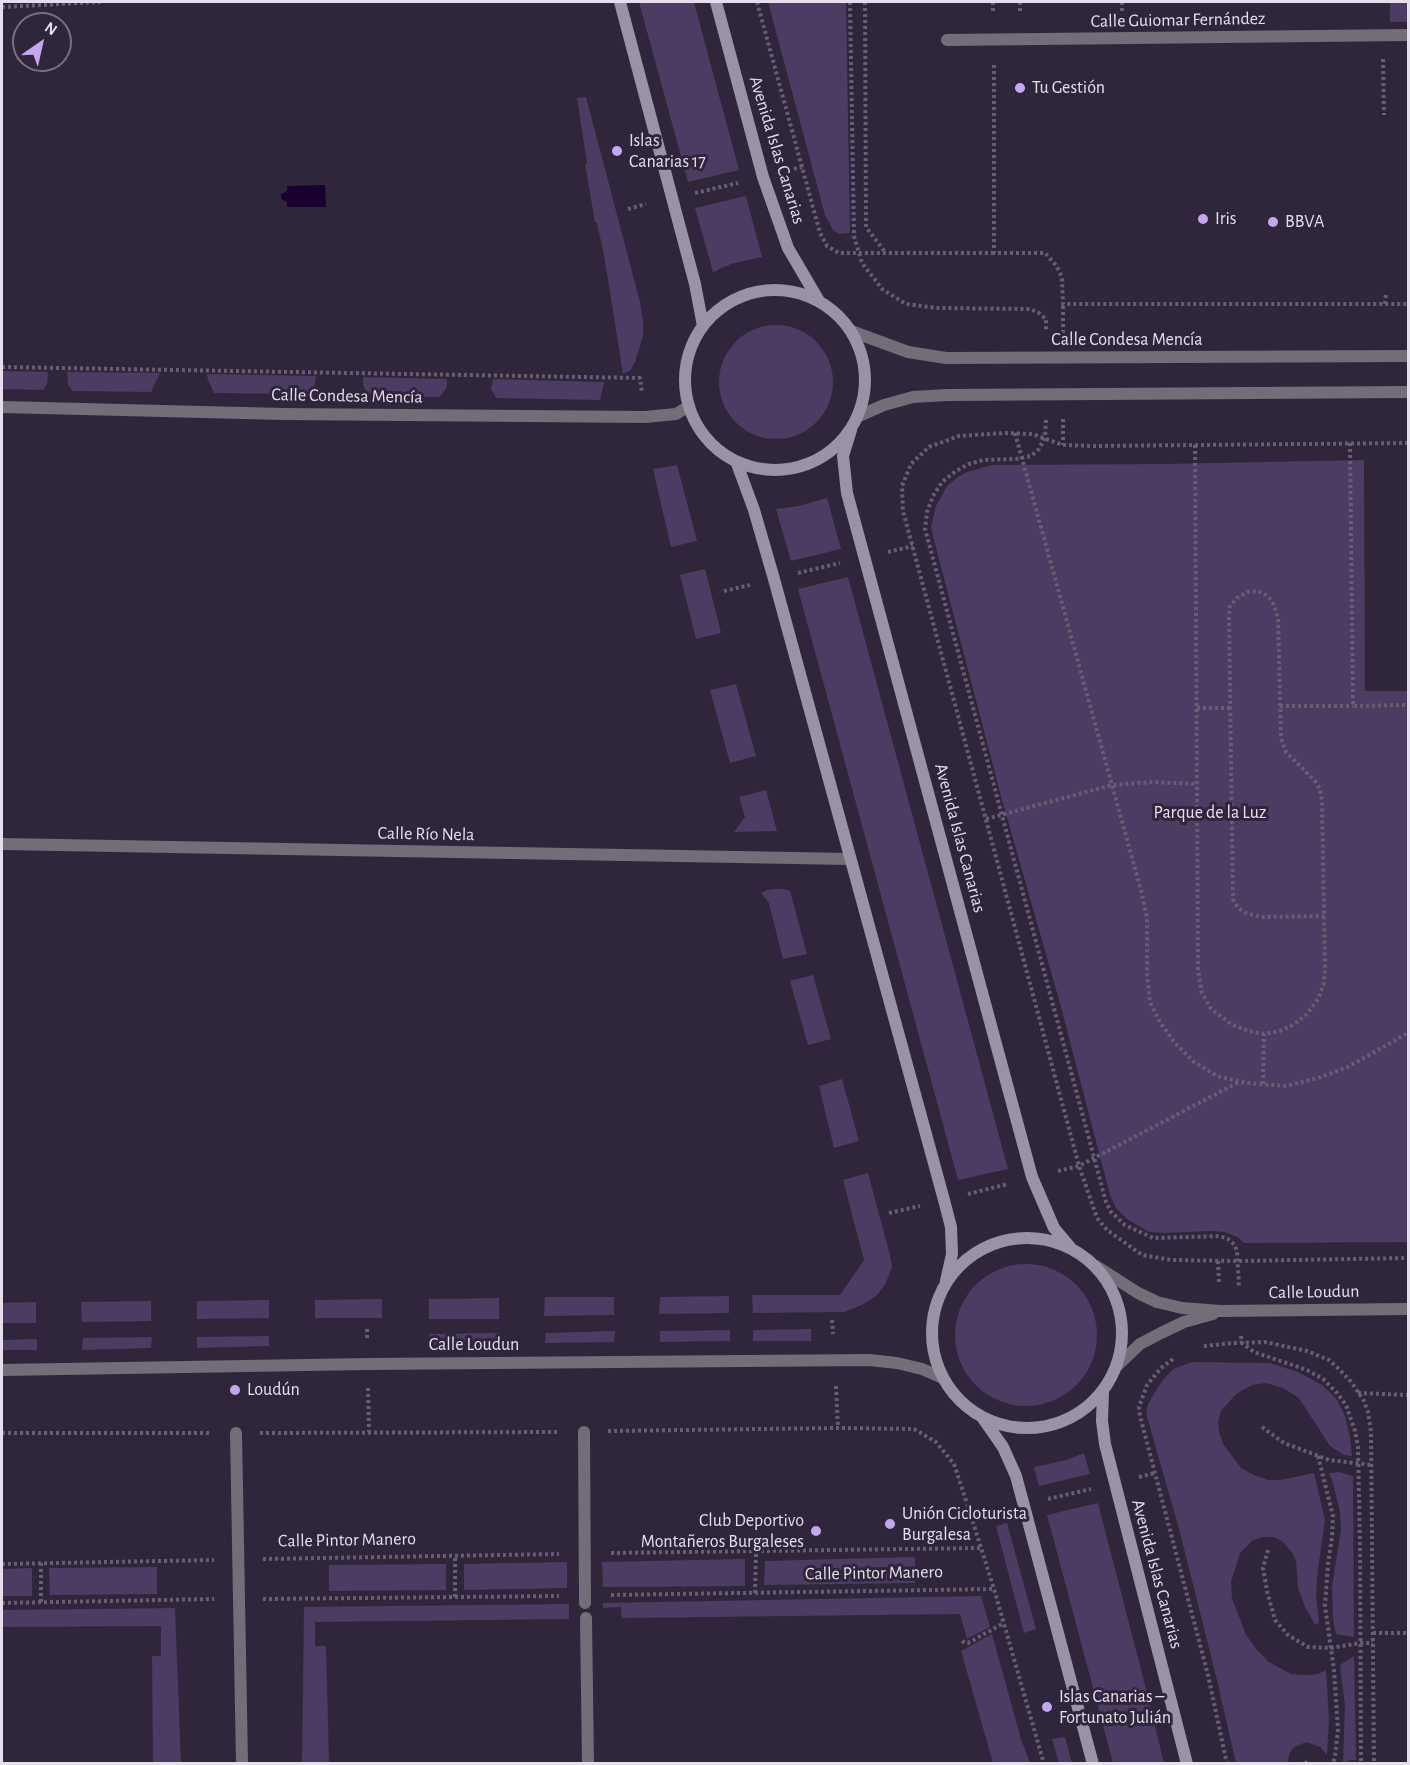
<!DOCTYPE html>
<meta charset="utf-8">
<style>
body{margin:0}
#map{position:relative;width:1410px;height:1765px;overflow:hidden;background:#2f263c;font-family:"Alegreya Sans",sans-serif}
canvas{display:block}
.frame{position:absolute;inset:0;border:3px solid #e4deed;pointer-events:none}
.north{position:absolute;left:12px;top:12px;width:60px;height:60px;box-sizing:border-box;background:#2f263c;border:2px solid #777083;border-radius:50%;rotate:34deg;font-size:16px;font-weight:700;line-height:24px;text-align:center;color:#e4deed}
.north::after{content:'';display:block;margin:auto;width:21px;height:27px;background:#c5a6f0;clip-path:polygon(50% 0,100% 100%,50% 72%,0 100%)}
</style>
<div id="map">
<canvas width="1410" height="1765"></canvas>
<div class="frame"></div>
<div class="north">N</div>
</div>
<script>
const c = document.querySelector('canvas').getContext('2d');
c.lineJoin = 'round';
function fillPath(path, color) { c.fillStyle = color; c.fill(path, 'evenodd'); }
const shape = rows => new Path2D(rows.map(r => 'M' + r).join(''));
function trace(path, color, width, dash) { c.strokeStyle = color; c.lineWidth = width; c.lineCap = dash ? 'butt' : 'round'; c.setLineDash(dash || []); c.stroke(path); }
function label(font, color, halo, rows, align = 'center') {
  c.font = font + ' "Alegreya Sans",sans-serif'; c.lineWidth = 6; c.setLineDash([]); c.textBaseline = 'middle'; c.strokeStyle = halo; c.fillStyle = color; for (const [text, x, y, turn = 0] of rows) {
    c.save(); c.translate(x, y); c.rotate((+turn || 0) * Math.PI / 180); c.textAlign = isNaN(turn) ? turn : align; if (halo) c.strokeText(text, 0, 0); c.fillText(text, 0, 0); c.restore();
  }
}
fillPath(shape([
 [639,2,694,2,739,170,688,182],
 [768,2,846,2,850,233,839,234,833,230,825,215],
 [1390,2,1408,2,1408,22,1390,22],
 [586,97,640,302,643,321,643,336,635,362,630,371,623,374,604,255,597,223,595,222,585,164,587,163,577,98],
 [746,196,762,257,731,264,713,272,695,208],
 '719 382a57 57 0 1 1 114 0a57 57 0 1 1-114 0Z',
 [2,371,48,372,47,384,43,390,2,389],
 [67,372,160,373,151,392,73,391,68,385],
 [207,374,316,376,314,389,308,394,214,393,208,380],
 [363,377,447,379,447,387,440,397,376,396,371,395,366,391,363,385],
 [493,379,604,382,600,400,496,398,491,389],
 [1364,460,1365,691,1408,691,1408,1242,1244,1243,1238,1237,1224,1232,1212,1231,1166,1233,1149,1232,1127,1219,1116,1208,1110,1195,1061,1007,1002,800,934,540,931,527,936,506,947,486,958,477,967,472,992,465,1167,464],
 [677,465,697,541,671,547,653,469],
 [827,498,841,549,791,561,776,509,799,506],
 [705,569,721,633,696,639,680,575],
 [848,577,1008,1169,958,1180,798,589],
 [736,684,756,756,730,763,710,690],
 [766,790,777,831,734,832,745,817,739,797],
 [775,889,783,889,790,891,807,954,783,959,769,903,761,893,767,890],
 [813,975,831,1039,808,1045,790,981],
 [842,1079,859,1141,834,1148,819,1086],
 [868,1173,890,1255,892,1267,885,1285,876,1296,862,1305,844,1312,753,1313,752,1295,840,1295,864,1260,843,1180],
 '955 1335a71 71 0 1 1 142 0a71 71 0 1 1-142 0Z',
 [729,1296,729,1313,659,1314,660,1297],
 [545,1297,614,1297,614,1315,544,1316],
 [499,1298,499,1319,429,1319,429,1299],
 [382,1299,382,1318,315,1318,315,1300],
 [269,1300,269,1318,197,1319,197,1301],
 [151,1301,151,1321,82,1322,81,1302],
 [36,1302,36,1323,2,1323,2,1303],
 [811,1329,811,1341,753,1341,753,1330],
 [730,1330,730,1341,660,1342,660,1331],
 [615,1331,614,1342,545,1343,546,1333],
 [499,1333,499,1344,430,1345,429,1334],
 [269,1336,269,1346,197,1348,197,1337],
 [152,1337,151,1348,82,1350,83,1338],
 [37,1339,37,1350,2,1350,2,1340],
 [1192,1362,1270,1363,1298,1372,1322,1385,1336,1398,1345,1416,1350,1437,1352,1456,1344,1455,1330,1446,1299,1398,1283,1388,1266,1383,1252,1385,1236,1394,1221,1411,1218,1421,1219,1431,1223,1444,1241,1468,1254,1475,1268,1480,1280,1480,1314,1473,1325,1520,1318,1569,1316,1594,1319,1623,1315,1625,1305,1607,1298,1588,1296,1561,1293,1554,1283,1542,1274,1537,1262,1537,1253,1540,1240,1553,1231,1582,1232,1598,1246,1635,1257,1650,1269,1662,1291,1674,1308,1675,1318,1674,1326,1670,1329,1720,1327,1755,1320,1747,1306,1742,1293,1748,1289,1755,1288,1763,1236,1763,1216,1676,1179,1529,1146,1413,1148,1404,1162,1381,1173,1369],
 [1084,1453,1090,1474,1039,1486,1034,1467,1067,1460],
 [1339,1472,1353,1476,1354,1637,1336,1634,1333,1620,1332,1586,1341,1530,1340,1512,1333,1483,1329,1473],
 [1098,1503,1146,1689,1164,1763,1113,1763,1047,1515],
 [1007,1523,1036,1629,1024,1633,996,1526],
 [915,1557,915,1583,764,1585,765,1561],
 [745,1559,745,1586,603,1587,602,1562],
 [567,1562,567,1588,464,1590,464,1564],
 [446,1564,446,1590,329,1591,329,1565],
 [157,1567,157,1594,50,1595,49,1568],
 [32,1568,32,1596,2,1596,2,1569],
 [981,1596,990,1627,967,1639,960,1614,622,1618,621,1607,603,1608,603,1603],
 [569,1604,569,1619,315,1622,315,1646,326,1646,329,1763,302,1763,304,1607],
 [175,1608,181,1763,153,1763,152,1656,161,1656,161,1626,2,1627,2,1610],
 [992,1634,1021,1739,1030,1763,993,1763,961,1651],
 [1354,1656,1356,1760,1350,1760,1343,1763,1345,1705,1340,1665],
 [1065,1737,1072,1763,1059,1763,1052,1739]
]), '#4c3b62');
fillPath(shape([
 [325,185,326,207,287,207,287,202,281,199,281,194,287,191,287,186]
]), '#190030');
trace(shape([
 [757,2,820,233,827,246,839,253,994,253],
 [850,2,854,236,862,263,882,289,906,304,937,308,1030,309,1039,313,1046,319,1046,331],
 [865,2,866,227,885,252],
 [993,2,993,13],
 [1020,2,1020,13],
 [1122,2,1122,13],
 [2,7,101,2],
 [1383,59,1384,115],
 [994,65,994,253,1045,253,1056,265,1062,277,1063,304,1408,304],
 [788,170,802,167],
 [695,193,738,183],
 [628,209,646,204],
 [1385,304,1386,294],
 [1063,333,1063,304],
 [2,367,640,378,642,393],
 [1063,419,1063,445],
 [1046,420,1045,437,1039,449,1031,456,1016,459,983,460,969,464,956,471,942,482,933,496,927,512,925,529,1106,1202,1111,1212,1125,1225,1153,1238,1220,1236,1228,1239,1235,1245,1237,1252,1239,1286],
 [1015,433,1142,894,1147,918,1147,975,1150,1002,1160,1022,1174,1042,1194,1062,1217,1076,1247,1083,1286,1086,1318,1078,1348,1067,1408,1033],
 [1350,443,1353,706,1408,705],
 [1408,443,1092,446,1063,445,1032,434,1004,433,959,436,929,447,911,464,902,486,903,511,1079,1166,1097,1218,1107,1230,1142,1255,1172,1260,1237,1261,1408,1258],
 [1195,445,1198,970,1202,993,1211,1009,1231,1024,1248,1031,1264,1034,1280,1031,1293,1025,1307,1014,1318,999,1324,983,1325,968,1322,801,1320,789,1315,781,1286,752,1281,739,1278,618,1274,605,1268,596,1258,591,1247,592,1237,598,1230,606,1229,616,1233,899,1238,908,1246,913,1261,917,1324,916],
 [888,552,913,546],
 [798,573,840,563],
 [724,591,750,585],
 [1280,706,1353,706],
 [1197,708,1230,708],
 [986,819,1112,785,1152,782,1198,784],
 [1263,1084,1264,1034],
 [1058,1171,1079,1166,1239,1082],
 [968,1194,1008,1184],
 [889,1213,920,1206],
 [1218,1261,1219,1284],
 [832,1320,833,1334],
 [1241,1336,1242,1343,1254,1352,1307,1370,1323,1379,1337,1393,1346,1405,1355,1431,1358,1447,1360,1547,1361,1764],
 [367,1338,367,1327],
 [1204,1346,1233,1343,1265,1342,1307,1351,1329,1360,1341,1371,1352,1383,1364,1401,1368,1412,1371,1432,1374,1764],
 [1173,1359,1161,1368,1147,1385,1139,1407,1140,1416,1208,1675,1227,1764],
 [836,1386,838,1428],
 [368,1388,369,1432],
 [1358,1393,1408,1395],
 [1262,1427,1284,1443,1329,1460,1372,1465],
 [608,1431,838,1428,914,1429,936,1442,954,1464,971,1516,994,1589,1044,1764],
 [2,1433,211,1433],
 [260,1433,559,1432],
 [1318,1456,1333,1516,1332,1537,1328,1564,1325,1606,1334,1670,1338,1730,1335,1756,1333,1764],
 [1139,1477,1155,1473],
 [1048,1499,1091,1489],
 [971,1516,1000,1510],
 [1268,1550,1263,1568,1267,1591,1275,1620,1288,1635,1308,1647,1331,1648,1360,1643,1373,1643],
 [611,1553,981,1548],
 [263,1559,559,1554],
 [2,1564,214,1560],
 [755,1593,756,1551],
 [611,1595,994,1589],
 [455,1597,455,1556],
 [263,1599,559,1596],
 [41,1602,41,1563],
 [2,1603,214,1599],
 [1373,1633,1408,1633],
 [962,1641,965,1643,968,1643,1004,1623],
 [1305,1761,1306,1764]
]), '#665e72', 4, [3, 3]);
trace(shape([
 [947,40,1408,35],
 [584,1432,585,1603],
 [236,1433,242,1764],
 [586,1618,588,1764]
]), '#726d79', 12);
trace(shape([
 [851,331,908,352,946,358,1408,356],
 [2,407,283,414,645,417,676,414,689,406],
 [859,416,884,405,913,397,947,395,1408,392],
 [2,844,850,859],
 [1096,1266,1138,1293,1157,1302,1182,1308,1220,1311,1408,1309],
 [1118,1365,1140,1344,1161,1333,1184,1322,1213,1314],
 [2,1370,367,1364,869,1360,897,1363,922,1369,943,1378]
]), '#726d79', 12);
trace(shape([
 [620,2,695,284,703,326],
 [716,2,763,177,788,248,819,301],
 '685 380a90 90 0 1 1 180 0a90 90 0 1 1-180 0Z',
 [851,430,843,456,847,493,1032,1177,1054,1228,1070,1247],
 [736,461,754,510,774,579,944,1200,951,1227,952,1254,946,1281],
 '932 1333a95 95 0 1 1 190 0a95 95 0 1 1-190 0Z',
 [1103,1392,1102,1421,1105,1444,1187,1764],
 [982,1417,1003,1447,1016,1476,1093,1764]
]), '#9a93a6', 12);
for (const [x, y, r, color] of [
 [1020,88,6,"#c5a6f0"],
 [617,151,6,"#c5a6f0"],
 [1203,219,6,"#c5a6f0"],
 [1273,222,6,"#c5a6f0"],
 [235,1390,6,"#c5a6f0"],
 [890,1524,6,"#c5a6f0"],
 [816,1531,6,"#c5a6f0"],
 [1047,1707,6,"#c5a6f0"]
]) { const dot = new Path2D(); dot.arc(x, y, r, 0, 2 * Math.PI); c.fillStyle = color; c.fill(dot); trace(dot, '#2f263c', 2); }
label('18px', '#e4deed', '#2f263c', [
 ["Calle Guiomar Fernández",1178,20,-1],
 ["Avenida Islas Canarias",777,150,73],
 ["Calle Condesa Mencía",1127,340],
 ["Calle Condesa Mencía",347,396,1],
 ["Calle Río Nela",426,834,1],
 ["Avenida Islas Canarias",960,838,75],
 ["Calle Loudun",1314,1292,-1],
 ["Calle Loudun",474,1345],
 ["Calle Pintor Manero",347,1540,-1],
 ["Calle Pintor Manero",874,1573,-1],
 ["Avenida Islas Canarias",1157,1574,75]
]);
label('18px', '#e4deed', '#2f263c', [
 ["Tu Gestión",1032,88],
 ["Islas",629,141],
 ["Canarias 17",629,162],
 ["Iris",1215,219],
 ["BBVA",1285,222],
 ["Loudún",247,1390],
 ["Unión Cicloturista",902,1514],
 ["Burgalesa",902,1535],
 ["Club Deportivo",804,1521,"right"],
 ["Montañeros Burgaleses",804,1542,"right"],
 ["Islas Canarias –",1059,1697],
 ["Fortunato Julián",1059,1718]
], 'left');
label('18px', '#e7e0f1', '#2f263c', [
 ["Parque de la Luz",1210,813]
]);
</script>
